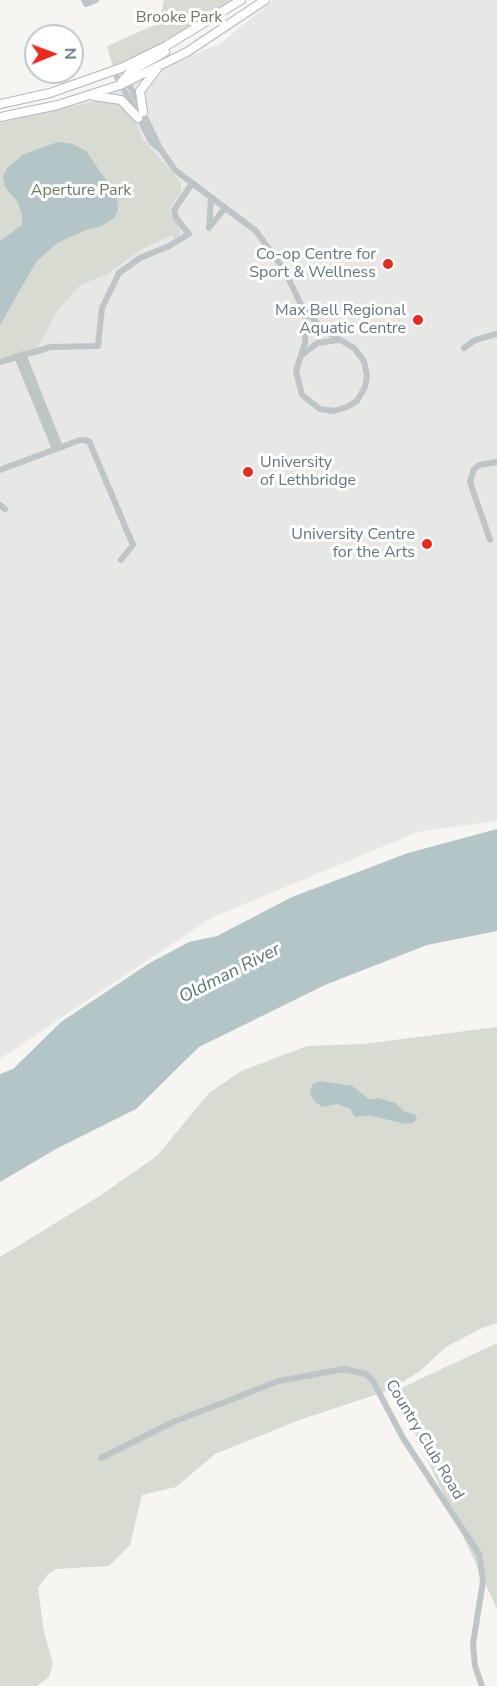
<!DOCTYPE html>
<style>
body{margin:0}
#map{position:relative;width:497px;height:1686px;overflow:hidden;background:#f6f5f2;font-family:"Nunito Sans",sans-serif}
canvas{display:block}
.north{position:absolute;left:24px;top:24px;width:60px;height:60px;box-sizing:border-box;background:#fff;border:2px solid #bfc9cc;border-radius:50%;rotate:89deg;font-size:16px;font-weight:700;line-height:24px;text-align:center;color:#60777f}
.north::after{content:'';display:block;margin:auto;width:21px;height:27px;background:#ea291f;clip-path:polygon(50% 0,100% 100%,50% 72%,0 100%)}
</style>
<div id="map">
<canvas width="497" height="1686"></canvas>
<div class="north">N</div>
</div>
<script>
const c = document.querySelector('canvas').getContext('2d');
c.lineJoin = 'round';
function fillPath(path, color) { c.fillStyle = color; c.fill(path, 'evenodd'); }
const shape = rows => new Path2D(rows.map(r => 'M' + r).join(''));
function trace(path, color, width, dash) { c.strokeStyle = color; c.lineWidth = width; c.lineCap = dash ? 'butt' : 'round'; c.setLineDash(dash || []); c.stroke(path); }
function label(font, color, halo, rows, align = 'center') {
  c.font = font + ' "Nunito Sans",sans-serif'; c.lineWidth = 6; c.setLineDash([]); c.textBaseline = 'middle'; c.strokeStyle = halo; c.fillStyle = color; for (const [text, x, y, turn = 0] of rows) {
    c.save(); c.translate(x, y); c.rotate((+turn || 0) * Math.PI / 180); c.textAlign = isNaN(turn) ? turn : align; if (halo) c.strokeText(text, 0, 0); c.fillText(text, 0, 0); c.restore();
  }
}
fillPath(shape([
 [273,0,497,0,497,821,418,832,211,918,0,1059,0,123,31,118,220,44]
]), '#e7e7e6');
fillPath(shape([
 [164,0,241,0,114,71,107,46,159,23],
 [103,100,119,102,133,115,142,138,181,182,181,192,169,210,180,230,180,235,175,240,172,235,142,249,107,274,80,285,57,311,38,347,0,360,0,122],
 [497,1027,497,1323,480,1329,446,1347,420,1371,390,1390,302,1419,215,1454,176,1487,142,1495,130,1545,109,1566,56,1569,48,1574,38,1588,44,1632,53,1663,49,1677,37,1686,0,1686,0,1257,98,1197,157,1156,209,1093,241,1071,307,1046,363,1044],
 [497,1343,497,1609,395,1391]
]), '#d7dbd1');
fillPath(shape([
 [58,142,73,144,86,151,117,196,118,209,115,217,102,226,86,230,57,243,36,262,0,325,0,241,22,225,22,215,17,201,5,187,3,177,7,168,24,154],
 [497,829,497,931,427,945,325,985,199,1047,136,1109,56,1149,0,1182,0,1074,13,1069,61,1022,148,964,189,942,217,936,292,897,408,853],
 [320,1081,352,1086,370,1100,378,1098,395,1103,405,1112,415,1114,417,1119,413,1123,405,1124,369,1115,355,1117,350,1109,337,1104,322,1107,314,1101,310,1093,312,1085]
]), '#b3c5c6');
const major = shape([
 [121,83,131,71,165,52],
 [94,96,121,100,138,118],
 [0,104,50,93,121,68,166,46,241,0],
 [143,112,140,91,157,69],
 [0,117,58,105,120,85,187,52,265,0]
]);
trace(major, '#b2b8bb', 10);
trace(shape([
 [84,0,86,4,96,0],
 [121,68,161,150,175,170,256,231,285,271,302,307,306,321,305,343,296,371,302,395,320,409,334,411,347,407,357,401,365,387,367,376,364,361,354,348,325,331,302,307],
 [114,71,152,143,161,150],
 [209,228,211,199],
 [209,228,225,208],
 [464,348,475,340,497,334],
 [23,354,60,447],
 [302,355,317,343,338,340],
 [17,356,55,449],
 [0,362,51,347,98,346,102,308,119,273,140,258,169,246,189,234,176,218,174,210,191,185],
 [0,470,80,440,89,441,133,545,121,560],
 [0,505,5,509],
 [490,540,470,482,474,469,479,465,497,462],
 [101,1458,173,1422,279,1381,344,1369,366,1374,373,1381,403,1438,479,1554,483,1581,473,1644,475,1666,482,1686]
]), '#bec5c7', 6);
trace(major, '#fff', 8);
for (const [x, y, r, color] of [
 [388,264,6,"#ea291f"],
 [418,320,6,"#ea291f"],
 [248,472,6,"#ea291f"],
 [427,544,6,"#ea291f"]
]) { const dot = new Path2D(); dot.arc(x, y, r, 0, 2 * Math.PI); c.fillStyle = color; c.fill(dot); trace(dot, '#fff', 2); }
label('16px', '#6c7b63', '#fff', [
 ["Brooke Park",179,18],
 ["Aperture Park",81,191]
]);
label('16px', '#60777f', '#fff', [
 ["Co-op Centre for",376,255],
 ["Sport & Wellness",376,273],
 ["Max Bell Regional",406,311],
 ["Aquatic Centre",406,329],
 ["University",260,463,"left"],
 ["of Lethbridge",260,481,"left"],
 ["University Centre",415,535],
 ["for the Arts",415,553]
], 'right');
label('16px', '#60777f', '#fff', [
 ["Country Club Road",424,1440,59]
]);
label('italic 18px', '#5a787a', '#fff', [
 ["Oldman River",230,974,-27]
]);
</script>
